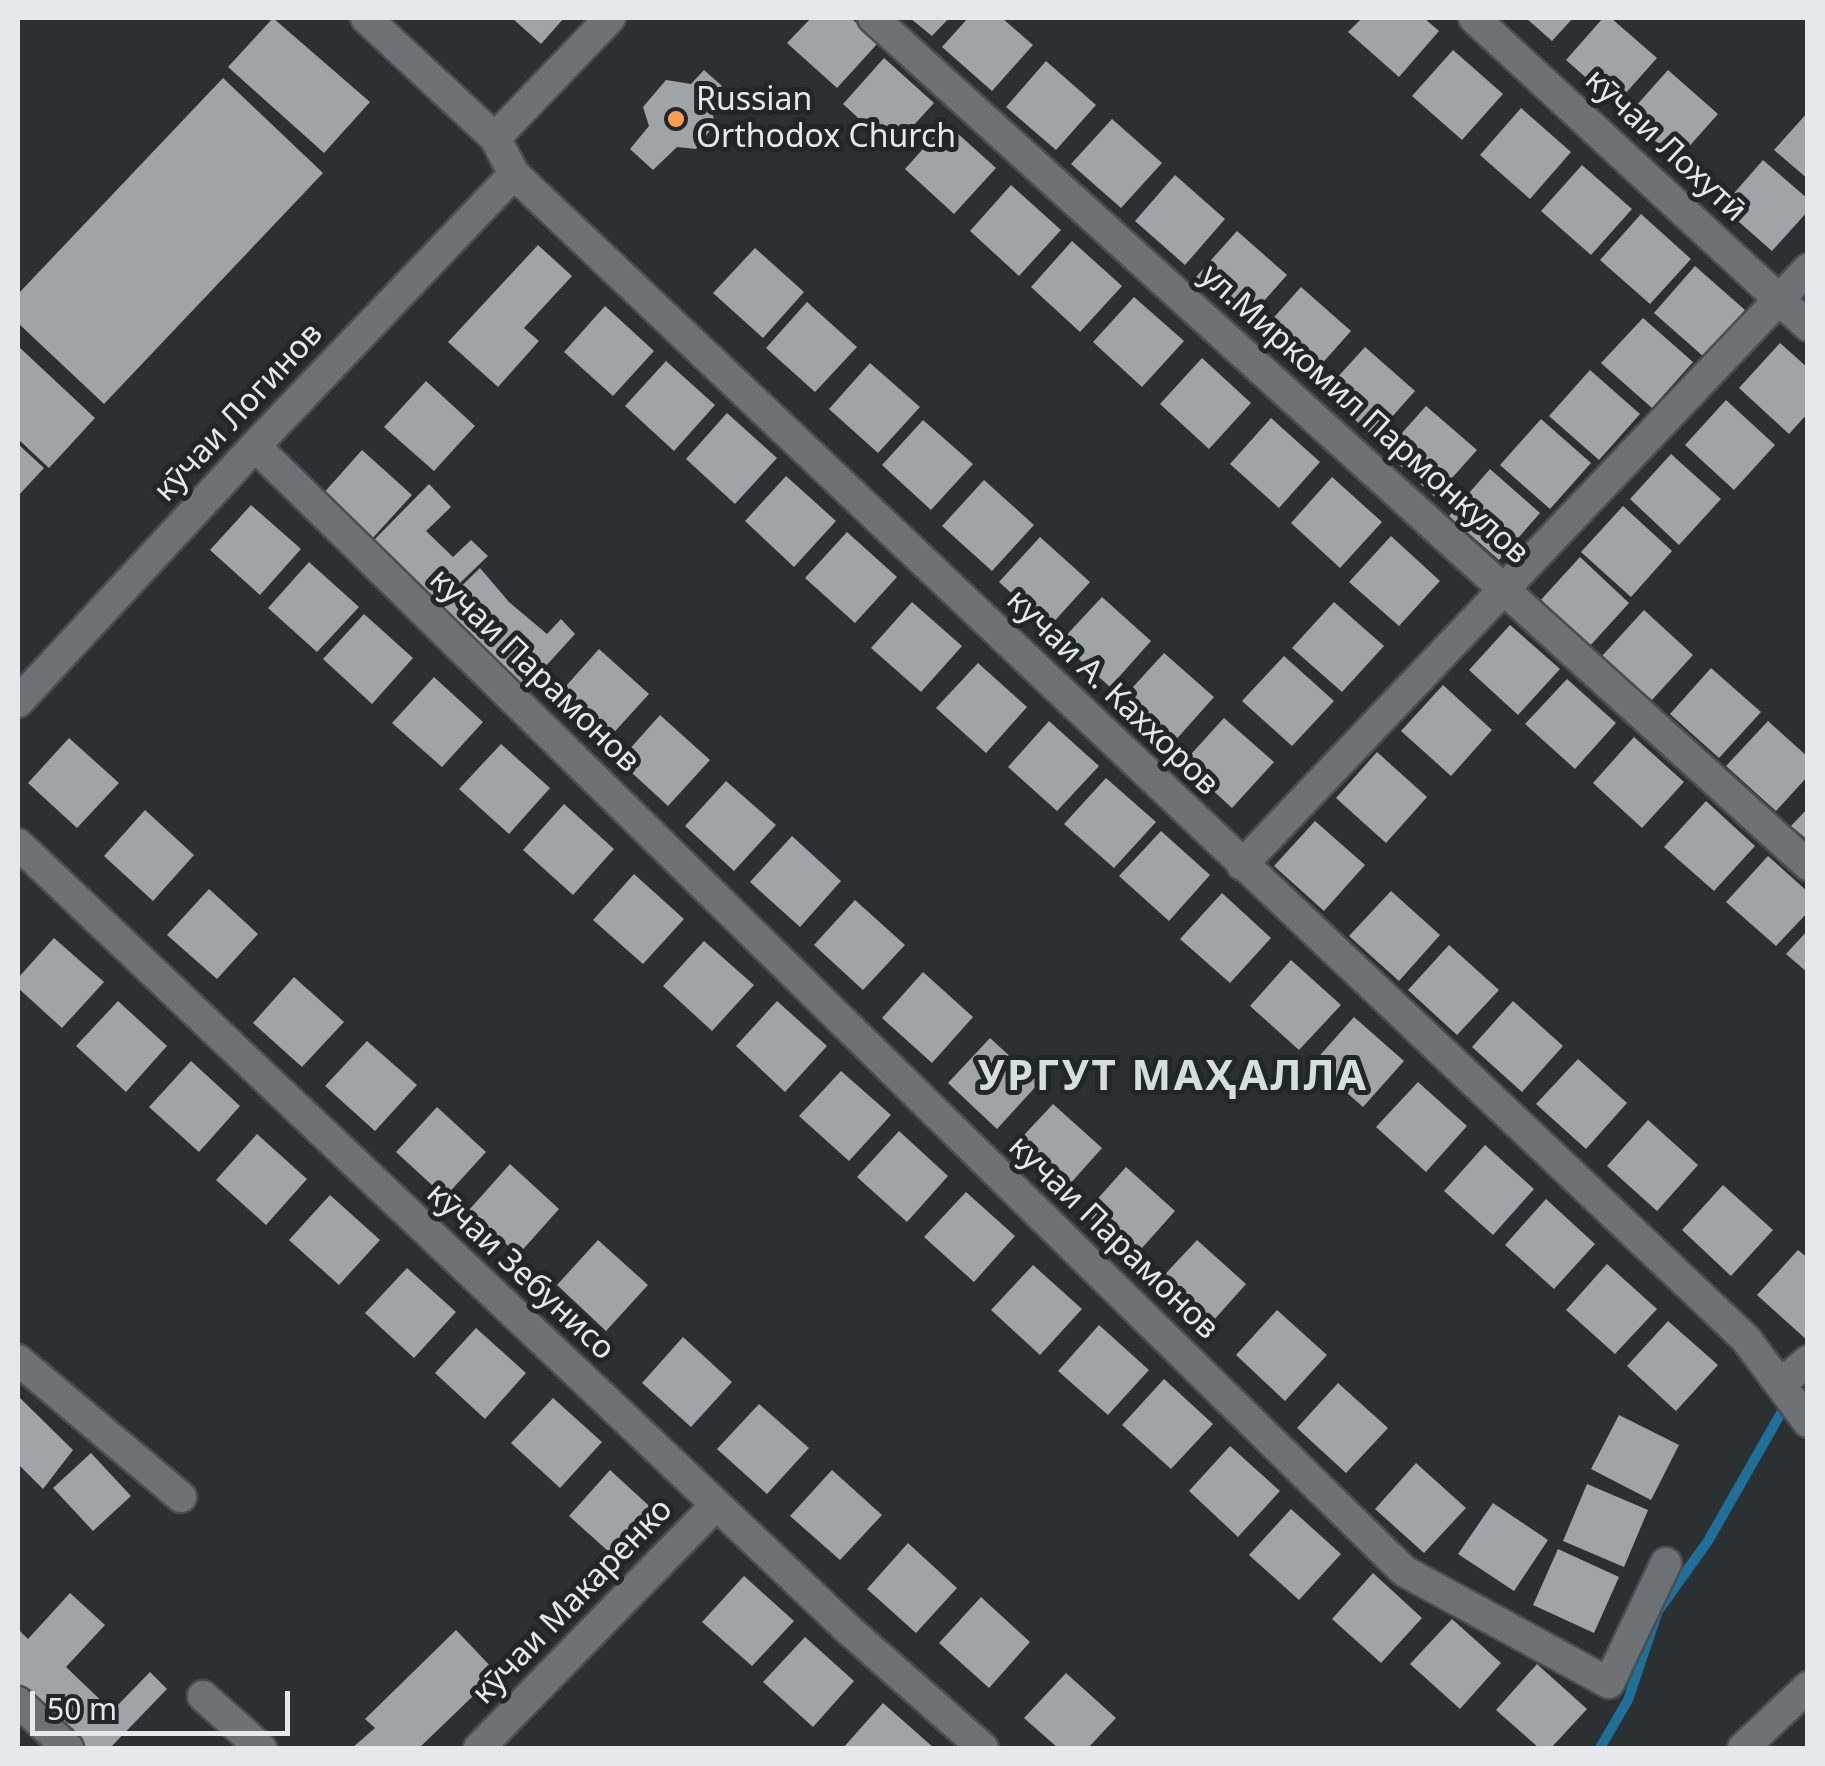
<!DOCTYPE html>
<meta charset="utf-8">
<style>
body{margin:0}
#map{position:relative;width:1825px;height:1766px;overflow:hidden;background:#2b3033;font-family:"Noto Sans",sans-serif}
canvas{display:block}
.frame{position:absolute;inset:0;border:20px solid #e6e9eb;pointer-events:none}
.scale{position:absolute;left:30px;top:1691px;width:260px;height:45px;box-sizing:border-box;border:5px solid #e6e9eb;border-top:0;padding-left:12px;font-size:30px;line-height:35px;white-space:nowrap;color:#e6e9eb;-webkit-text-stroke:8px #212629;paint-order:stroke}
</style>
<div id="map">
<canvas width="1825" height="1766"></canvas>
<div class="frame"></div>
<div class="scale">50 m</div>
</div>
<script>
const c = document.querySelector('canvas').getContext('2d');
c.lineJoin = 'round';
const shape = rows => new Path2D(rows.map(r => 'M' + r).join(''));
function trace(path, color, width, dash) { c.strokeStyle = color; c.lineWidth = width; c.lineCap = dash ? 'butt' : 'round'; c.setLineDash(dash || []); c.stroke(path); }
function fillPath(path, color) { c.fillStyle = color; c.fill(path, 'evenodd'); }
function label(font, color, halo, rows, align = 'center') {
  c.font = font + ' "Noto Sans",sans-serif'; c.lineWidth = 10; c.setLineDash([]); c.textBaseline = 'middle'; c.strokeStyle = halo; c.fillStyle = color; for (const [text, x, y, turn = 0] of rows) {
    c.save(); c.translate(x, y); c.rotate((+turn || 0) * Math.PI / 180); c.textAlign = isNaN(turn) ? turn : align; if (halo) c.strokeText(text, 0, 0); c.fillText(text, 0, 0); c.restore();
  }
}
trace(shape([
 [1600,1748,1628,1700,1658,1611,1708,1541,1781,1413]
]), '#1f6f98', 10);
fillPath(shape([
 [273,18,370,102,324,153,228,67],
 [512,18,564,18,541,44],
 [811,18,851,18,878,43,837,88,787,43],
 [910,18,949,18,932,36],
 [968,18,1002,18,1033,45,992,91,942,47],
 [1362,18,1424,18,1439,31,1399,77,1348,32],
 [1526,18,1573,18,1552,41],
 [1603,18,1611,18,1657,58,1616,104,1566,60],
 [1453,50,1503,94,1462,140,1412,96],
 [884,58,934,103,892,149,843,104],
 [1046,61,1096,105,1056,150,1006,107],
 [704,70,722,86,709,100,715,124,696,149,677,147,653,170,630,149,649,126,643,107,666,80,691,84],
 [1668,70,1718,114,1677,160,1627,116],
 [223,78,323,173,104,404,18,323,18,294],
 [1521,108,1571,152,1530,199,1480,155],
 [1808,112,1808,179,1774,150],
 [1112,119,1162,163,1121,208,1071,164],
 [946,123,996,168,954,214,905,169],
 [1763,160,1808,199,1808,211,1772,251,1722,207],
 [1582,165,1632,209,1591,255,1541,211],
 [1175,175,1225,219,1185,265,1135,221],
 [1011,185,1061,230,1019,276,970,231],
 [1641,214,1691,259,1650,304,1600,260],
 [1237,231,1287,275,1246,321,1196,277],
 [1072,241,1122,286,1080,332,1031,287],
 [538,245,572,276,524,328,539,341,498,387,448,342],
 [755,248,804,292,763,338,713,293],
 [1695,266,1745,310,1704,357,1654,313],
 [1301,287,1351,331,1310,377,1260,333],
 [1134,297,1184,341,1142,387,1093,342],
 [807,302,857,347,815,392,766,348],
 [605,306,654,351,613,396,564,352],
 [1643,318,1693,362,1652,408,1601,363],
 [1780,343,1808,368,1808,413,1789,434,1739,388],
 [18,346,95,418,49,468,18,439],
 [1365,347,1415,391,1374,437,1324,392],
 [1202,358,1251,403,1209,449,1160,404],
 [666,361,715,405,674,451,625,406],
 [870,363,920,407,878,453,829,409],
 [1590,370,1640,414,1599,460,1549,416],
 [426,381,475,426,434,471,384,427],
 [1726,400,1775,445,1734,490,1685,445],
 [1426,406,1477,450,1435,497,1385,452],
 [727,413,777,458,735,504,686,459],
 [1271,418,1320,462,1279,508,1230,464],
 [1541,419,1591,463,1550,509,1500,465],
 [923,420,973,464,931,510,882,465],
 [18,444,44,468,18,496],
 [362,450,412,495,370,541,321,496],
 [1671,454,1721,499,1679,545,1630,499],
 [1490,469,1540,513,1499,560,1449,516],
 [786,476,836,521,794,567,745,521],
 [1332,477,1382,522,1340,568,1291,523],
 [984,480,1034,525,992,571,942,526],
 [429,484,451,507,426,531,453,557,471,540,488,556,437,605,372,542],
 [251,505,301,549,260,595,210,550],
 [1623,506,1672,551,1631,597,1581,552],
 [847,532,897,577,855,623,805,578],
 [1391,536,1440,581,1399,626,1349,582],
 [1040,537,1090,582,1049,627,999,582],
 [1580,557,1629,603,1588,648,1538,603],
 [309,562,359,607,317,652,268,608],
 [480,568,509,602,547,634,561,619,575,634,524,690,439,608],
 [1102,597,1151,641,1110,687,1060,642],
 [912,602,962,646,921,692,871,648],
 [1334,602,1384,646,1342,692,1292,648],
 [1644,610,1693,655,1652,700,1602,656],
 [364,614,413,658,372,704,323,659],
 [1510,625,1560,669,1518,715,1469,670],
 [599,649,649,694,607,740,558,695],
 [1164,653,1214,697,1173,743,1123,698],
 [1284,656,1334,701,1292,746,1242,701],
 [978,663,1027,707,986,753,936,708],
 [1711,668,1761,712,1719,758,1670,714],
 [434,677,483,722,442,767,392,723],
 [1567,679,1616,723,1575,769,1525,724],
 [1443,685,1492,730,1451,776,1401,731],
 [660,715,710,760,668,806,619,761],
 [1224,718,1274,762,1232,808,1183,763],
 [1049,721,1099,766,1057,811,1008,767],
 [1768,721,1808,757,1808,776,1776,811,1726,766],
 [1634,737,1684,782,1642,828,1593,783],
 [69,738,119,783,77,828,28,783],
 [501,744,550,788,509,834,459,789],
 [1377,752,1427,797,1386,843,1336,798],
 [1106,778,1156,822,1114,868,1064,824],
 [726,781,776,825,734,871,685,826],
 [1706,801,1755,846,1714,891,1664,847],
 [564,804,614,849,573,895,523,850],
 [1808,808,1808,840,1791,826],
 [145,810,194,855,153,901,104,856],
 [1315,821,1365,865,1324,911,1274,866],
 [1161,831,1210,875,1169,921,1119,876],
 [792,836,841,881,800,927,750,882],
 [1768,856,1808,892,1808,912,1776,946,1726,902],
 [634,874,684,919,643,964,593,920],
 [209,889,258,934,217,979,167,935],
 [1391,891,1440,935,1399,981,1349,936],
 [1222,893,1271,938,1230,983,1180,939],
 [855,900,905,945,863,990,814,945],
 [1808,930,1808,973,1786,954],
 [54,938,104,982,62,1028,18,988,18,978],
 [704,941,754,985,712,1031,663,986],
 [1449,945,1499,990,1457,1035,1408,990],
 [1291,960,1341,1005,1299,1050,1250,1006],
 [923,972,973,1017,932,1063,882,1018],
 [294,977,344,1022,302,1067,253,1023],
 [118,1001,167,1046,126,1092,76,1046],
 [777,1001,827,1046,785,1092,736,1046],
 [1513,1001,1563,1046,1522,1092,1472,1047],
 [1354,1017,1404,1061,1363,1107,1313,1063],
 [990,1038,1039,1083,997,1129,948,1083],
 [367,1041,417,1085,375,1131,325,1086],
 [1578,1059,1627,1103,1586,1149,1536,1104],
 [191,1061,240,1106,199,1152,149,1107],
 [841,1071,891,1115,849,1161,799,1116],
 [1418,1082,1467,1126,1426,1172,1376,1127],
 [1053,1104,1102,1148,1061,1194,1011,1149],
 [437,1107,486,1152,445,1197,396,1152],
 [1648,1120,1698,1165,1657,1211,1607,1166],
 [899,1131,948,1176,907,1222,857,1177],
 [257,1134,307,1179,266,1225,216,1180],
 [1485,1145,1534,1189,1493,1235,1444,1191],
 [510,1164,559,1209,518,1255,469,1210],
 [1126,1167,1175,1211,1134,1257,1085,1213],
 [1723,1185,1773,1230,1731,1276,1682,1230],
 [966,1192,1015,1236,974,1282,924,1237],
 [330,1195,380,1240,339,1285,289,1240],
 [1546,1199,1595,1244,1554,1289,1505,1245],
 [598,1240,648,1285,606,1331,557,1285],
 [1197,1240,1246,1284,1205,1330,1155,1285],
 [1798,1250,1808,1258,1808,1341,1757,1295],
 [1607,1264,1657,1309,1615,1354,1566,1310],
 [1033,1265,1082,1309,1040,1355,991,1310],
 [407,1268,456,1312,414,1358,365,1313],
 [1277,1310,1327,1355,1285,1401,1236,1355],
 [1668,1321,1718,1365,1676,1411,1627,1366],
 [1099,1325,1149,1370,1108,1415,1058,1371],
 [476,1328,526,1373,485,1419,435,1373],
 [683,1337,732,1382,691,1427,642,1383],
 [1164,1379,1213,1424,1171,1469,1122,1425],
 [1338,1383,1388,1428,1346,1473,1297,1428],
 [18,1396,73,1450,43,1489,18,1464],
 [553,1398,602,1442,560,1488,511,1443],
 [759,1404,809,1448,767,1494,717,1449],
 [1619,1415,1679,1445,1651,1500,1591,1469],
 [1230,1446,1280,1491,1238,1537,1189,1491],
 [91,1453,131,1496,93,1531,53,1488],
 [1416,1463,1466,1508,1424,1553,1375,1509],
 [610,1470,659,1515,618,1560,569,1516],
 [832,1470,882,1515,840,1560,790,1516],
 [1587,1484,1648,1510,1624,1567,1563,1541],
 [1493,1503,1548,1540,1514,1591,1458,1554],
 [1291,1509,1341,1554,1299,1600,1249,1555],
 [908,1543,957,1588,916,1633,867,1589],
 [1558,1549,1619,1577,1594,1633,1533,1605],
 [1373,1573,1422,1618,1381,1663,1332,1619],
 [744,1576,794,1621,752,1666,702,1622],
 [70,1593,105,1625,66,1667,112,1711,150,1672,167,1689,110,1748,86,1748,18,1683,18,1629,28,1639],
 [981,1597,1030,1642,989,1688,939,1643],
 [1452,1619,1501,1663,1460,1709,1410,1664],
 [456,1630,497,1673,419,1748,352,1748,375,1728,365,1719],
 [805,1637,854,1681,813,1727,763,1682],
 [1537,1664,1587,1709,1551,1748,1539,1748,1496,1710],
 [1066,1673,1116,1718,1088,1748,1058,1748,1024,1718],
 [883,1703,934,1748,843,1748]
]), '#9ea4a8');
const street = shape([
 [366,18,495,138,514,174,1746,1339,1808,1422],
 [873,18,1808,865],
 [1474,18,1808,326],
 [495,138,610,18],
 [255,446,1404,1571,1609,1683,1666,1563],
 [18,702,255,446,514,174],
 [18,844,850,1631,983,1748],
 [1242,865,1808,269],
 [18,1360,181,1497],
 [1780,1384,1808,1361],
 [203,1696,261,1748],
 [18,1702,68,1748],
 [479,1748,716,1505],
 [1743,1748,1808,1687]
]);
trace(street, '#4a4e50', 35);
trace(street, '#6c7276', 30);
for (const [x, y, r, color] of [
 [676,119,10,"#fc9d54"]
]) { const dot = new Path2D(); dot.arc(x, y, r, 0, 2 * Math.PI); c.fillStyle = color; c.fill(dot); trace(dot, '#212629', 4); }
label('32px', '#e6e9eb', '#212629', [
 ["Russian",696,101],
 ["Orthodox Church",696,138]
], 'left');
label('32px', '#e6e9eb', '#212629', [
 ["кӯчаи Лохутӣ",1665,146,43],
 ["кӯчаи Логинов",239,413,-47],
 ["ул.Миркомил Пармонкулов",1364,415,42],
 ["кучаи Парамонов",534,671,44],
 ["кучаи А. Каххоров",1112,693,44],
 ["кучаи Парамонов",1113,1238,44],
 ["кӯчаи Зебунисо",520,1272,43],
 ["кӯчаи Макаренко",573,1602,-46]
]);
c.letterSpacing = '2.5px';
label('bold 42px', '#d6dde1', '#212629', [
 ["УРГУТ МАҲАЛЛА",1173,1078]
]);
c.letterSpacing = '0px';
</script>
